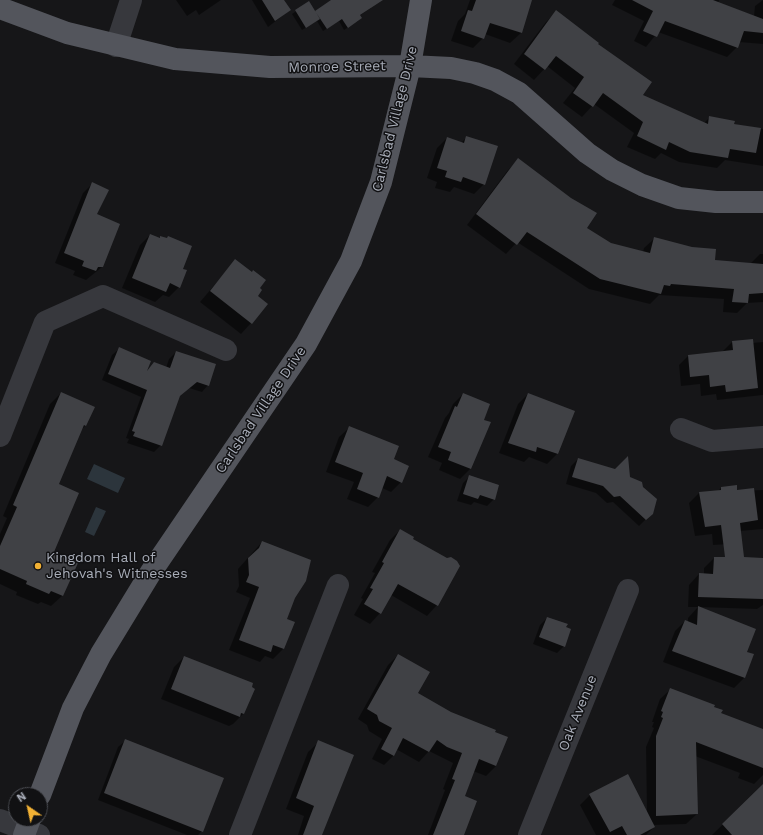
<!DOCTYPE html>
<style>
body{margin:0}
#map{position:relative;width:763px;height:835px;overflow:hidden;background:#161618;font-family:"Work Sans",sans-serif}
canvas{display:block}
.north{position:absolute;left:8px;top:787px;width:40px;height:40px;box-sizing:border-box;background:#111113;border:1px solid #4d4f55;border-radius:50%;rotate:326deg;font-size:11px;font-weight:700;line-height:16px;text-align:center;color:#a8adb8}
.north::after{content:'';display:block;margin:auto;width:14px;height:18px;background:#f2b134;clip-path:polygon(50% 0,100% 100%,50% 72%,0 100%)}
</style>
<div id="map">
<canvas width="763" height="835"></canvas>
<div class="north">N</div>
</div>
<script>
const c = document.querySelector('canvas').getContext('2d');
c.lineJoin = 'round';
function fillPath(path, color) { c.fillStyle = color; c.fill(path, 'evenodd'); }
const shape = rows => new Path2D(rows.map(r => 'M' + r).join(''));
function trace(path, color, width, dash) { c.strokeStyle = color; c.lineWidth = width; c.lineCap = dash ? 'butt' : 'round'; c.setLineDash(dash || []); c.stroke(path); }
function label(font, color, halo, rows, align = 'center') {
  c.font = font + ' "Work Sans",sans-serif'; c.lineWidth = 3; c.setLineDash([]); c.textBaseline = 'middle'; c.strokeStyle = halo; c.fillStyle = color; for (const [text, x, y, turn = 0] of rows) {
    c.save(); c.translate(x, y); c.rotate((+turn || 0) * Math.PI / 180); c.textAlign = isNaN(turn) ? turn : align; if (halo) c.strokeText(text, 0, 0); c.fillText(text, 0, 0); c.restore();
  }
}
fillPath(shape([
 [94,464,125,478,118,493,87,479],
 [96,507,106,511,94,536,85,532]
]), '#2c353c');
fillPath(shape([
 [176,0,221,0,199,15,196,10,187,16],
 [252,0,283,0,290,10,268,27],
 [348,0,371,0,371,8,359,16,361,18,358,21,344,30,339,21,323,31,317,21,302,30,292,14,308,3,315,13],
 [470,0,531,0,521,33,510,43,485,34,483,38,473,48,451,41,458,21,465,14],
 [615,0,719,0,718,3,754,16,755,6,763,0,763,44,739,42,737,47,727,57,658,32,646,47,634,41,644,21,612,5],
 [556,12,597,44,641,95,704,123,710,117,733,124,763,129,763,166,725,160,717,168,679,162,661,153,655,159,627,147,634,133,594,104,582,117,563,103,575,88,547,66,534,80,514,64,546,22],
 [467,137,484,184,474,194,454,187,450,192,435,188,437,182,427,178,437,148,447,138,461,143],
 [519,160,586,228,610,244,643,252,644,248,655,238,714,261,750,264,760,254,763,254,763,302,747,303,737,313,723,312,724,299,659,295,650,304,589,289,517,242,506,254,467,225,508,170],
 [93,183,102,267,86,280,73,275,75,271,55,263,83,193],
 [150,235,159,238,161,237,181,269,179,287,169,297,163,295,155,302,122,288,140,245],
 [235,261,258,289,251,323,241,334,200,302],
 [752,340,752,343,763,342,763,395,717,400,716,394,701,396,700,384,681,386,679,365,688,356,722,352,732,342],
 [119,349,146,372,155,363,166,368,169,359,176,352,208,385,202,392,189,388,179,397,161,445,154,452,127,443,129,439,126,438,141,397,102,380,112,355],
 [61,393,85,426,81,430,58,485,52,553,76,563,62,596,51,606,41,602,38,604,16,595,17,592,0,584,0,534,7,518,3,516,50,404],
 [463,394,483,420,470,469,460,479,439,470,442,463,428,457,445,418,449,413,453,404],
 [528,394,573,412,557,454,547,464,529,457,524,462,499,453,518,404],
 [349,428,392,460,401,482,391,492,382,488,378,497,368,507,347,499,354,482,326,472,339,437],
 [578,459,629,478,643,487,652,513,639,526,613,502,607,503,596,493,566,484,571,466],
 [470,476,494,499,487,506,474,502,471,505,457,501,463,483],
 [721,488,736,491,763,490,763,529,740,531,730,544,713,545,712,534,695,536,689,503,699,493,718,491],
 [400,530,411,539,459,566,437,605,427,616,391,595,380,613,370,624,354,615,363,599,361,598,375,573,372,572,390,540],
 [262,542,294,597,286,620,283,649,273,659,265,656,260,662,229,650,250,598,236,592,239,586,238,569],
 [714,558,763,559,763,605,757,609,698,607,746,652,753,655,744,678,734,688,663,662,675,631,685,621,688,622,688,618,698,607,688,607,689,585,699,574,704,575,704,568],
 [547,618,565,628,564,646,557,653,533,644,540,625],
 [398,655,416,693,451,713,494,733,496,766,486,776,473,771,463,797,463,835,428,835,445,790,443,789,453,763,429,751,419,762,396,749,394,755,384,765,372,759,382,739,369,731,367,725,358,719,388,665],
 [184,657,253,689,243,714,233,724,229,726,161,699,174,667],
 [671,689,713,707,720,714,763,730,763,775,754,784,738,778,740,773,695,756,697,814,686,824,653,825,654,827,646,835,596,835,580,805,590,795,647,812,646,747,654,728,652,727,654,722,652,722,660,699],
 [125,741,202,831,198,835,187,835,98,800,118,747],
 [319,742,321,835,298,835,304,816,286,809,308,752],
 [757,791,763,797,763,835,712,835]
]), '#0007');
fillPath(shape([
 [262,0,284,0,291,10,275,21],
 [331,0,383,0,360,15,362,18,348,28,342,19,327,29,315,11],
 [476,0,532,0,522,33,490,23,484,39,461,31,468,10,472,11],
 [632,0,713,0,763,19,763,33,744,31,738,48,665,21,657,37,643,31,653,11],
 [309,1,320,19,306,28,295,10],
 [556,10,599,43,598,44,652,82,643,95,708,124,709,116,735,121,734,124,761,128,756,153,730,149,728,158,690,152,669,142,666,150,637,136,643,122,603,93,593,107,573,93,584,77,556,56,545,70,524,54],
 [466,136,498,146,485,185,463,177,461,182,445,177,447,171,437,168,447,137,464,143],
 [518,158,571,198,597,213,587,228,611,243,650,253,654,237,692,247,716,249,715,260,763,264,763,293,749,294,748,303,732,302,734,289,671,284,670,286,664,285,661,294,600,279,527,232,517,245,476,214],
 [92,182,109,190,97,214,120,224,103,267,98,267,96,271,82,266,84,261,64,253],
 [150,234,160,238,160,236,167,238,168,236,192,246,183,269,187,270,180,288,170,283,166,292,132,278],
 [235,259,252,272,253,270,266,280,260,288,262,290,258,296,268,304,252,324,210,291],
 [753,339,758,388,726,392,725,385,710,387,709,375,690,377,688,355,733,350,732,341],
 [119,347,151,361,147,371,154,362,170,368,176,351,216,364,209,386,197,382,180,396,162,446,133,436,135,432,132,431,147,390,108,374],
 [61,392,95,407,86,426,84,425,59,484,79,493,54,552,78,563,63,596,51,591,49,594,26,584,27,581,0,569,0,546,17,507,13,505],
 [463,393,490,404,484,420,491,422,471,469,448,460,451,452,438,447,455,406,457,407],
 [528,393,575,411,558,454,537,447,536,452,508,443],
 [349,426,399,446,394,459,409,466,402,483,387,476,379,498,357,489,363,473,335,462],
 [628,456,630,477,642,482,643,487,657,499,653,514,646,520,620,496,614,497,603,486,572,477,578,458,615,469],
 [469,475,499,485,495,500,480,495,478,499,463,494],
 [737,485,737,490,754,488,758,520,740,523,744,557,763,558,763,599,698,597,699,573,713,574,714,557,725,557,721,525,705,527,699,492,721,490,721,487],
 [400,529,414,537,413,539,447,558,451,557,457,561,460,566,438,606,398,584,381,614,364,604,373,589,370,588,384,563,382,562],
 [262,541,311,560,306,581,295,598,287,619,295,622,284,649,273,645,271,652,239,640,259,587,246,582,249,575,248,558,259,548],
 [698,606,756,629,747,652,754,654,745,678,672,651,685,620,697,625],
 [547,617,568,624,566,627,571,629,565,647,539,637],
 [398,654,430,672,418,693,451,712,496,730,495,732,508,737,496,766,479,759,465,796,477,801,464,835,433,835,455,780,452,779,462,753,447,747,437,740,429,752,403,738,394,756,381,749,392,728,379,721,377,715,367,709],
 [184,656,253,683,252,687,255,689,244,714,241,713,240,717,171,689],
 [670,688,715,705,714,707,723,710,721,713,763,729,763,768,696,742,698,814,656,816,656,736,663,718,661,717,663,712,661,711],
 [125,739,224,778,203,832,104,793],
 [318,740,354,755,322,835,303,835,314,806,296,798],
 [628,774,655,827,640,835,627,835,622,826,610,832,589,794],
 [763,784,763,835,732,835,722,824]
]), '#404145');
trace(shape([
 [116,46,131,0],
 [681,429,712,441,763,437],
 [0,436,45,322,103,296,226,350],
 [0,820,39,835],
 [240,835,338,585],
 [529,835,628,590]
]), '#37383d', 22);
trace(shape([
 [0,8,67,33,175,59,270,67,410,66,451,68,475,73,495,80,519,93,587,153,612,170,642,185,679,198,716,202,763,202],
 [40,795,73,708,101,654,151,572,306,344,351,261,381,182,410,66,421,0],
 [24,835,30,819]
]), '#53555c', 22);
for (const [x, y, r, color] of [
 [38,566,4,"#f2b134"]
]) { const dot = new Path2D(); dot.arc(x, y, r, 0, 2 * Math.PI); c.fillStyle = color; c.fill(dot); trace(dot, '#111113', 1.5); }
label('14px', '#a8adb8', '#111113', [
 ["Monroe Street",337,67,-1],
 ["Carlsbad Village Drive",395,119,-76],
 ["Carlsbad Village Drive",261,410,-56],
 ["Oak Avenue",578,713,-68]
]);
label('14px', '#a8adb8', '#111113', [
 ["Kingdom Hall of",46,558],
 ["Jehovah's Witnesses",46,574]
], 'left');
</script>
